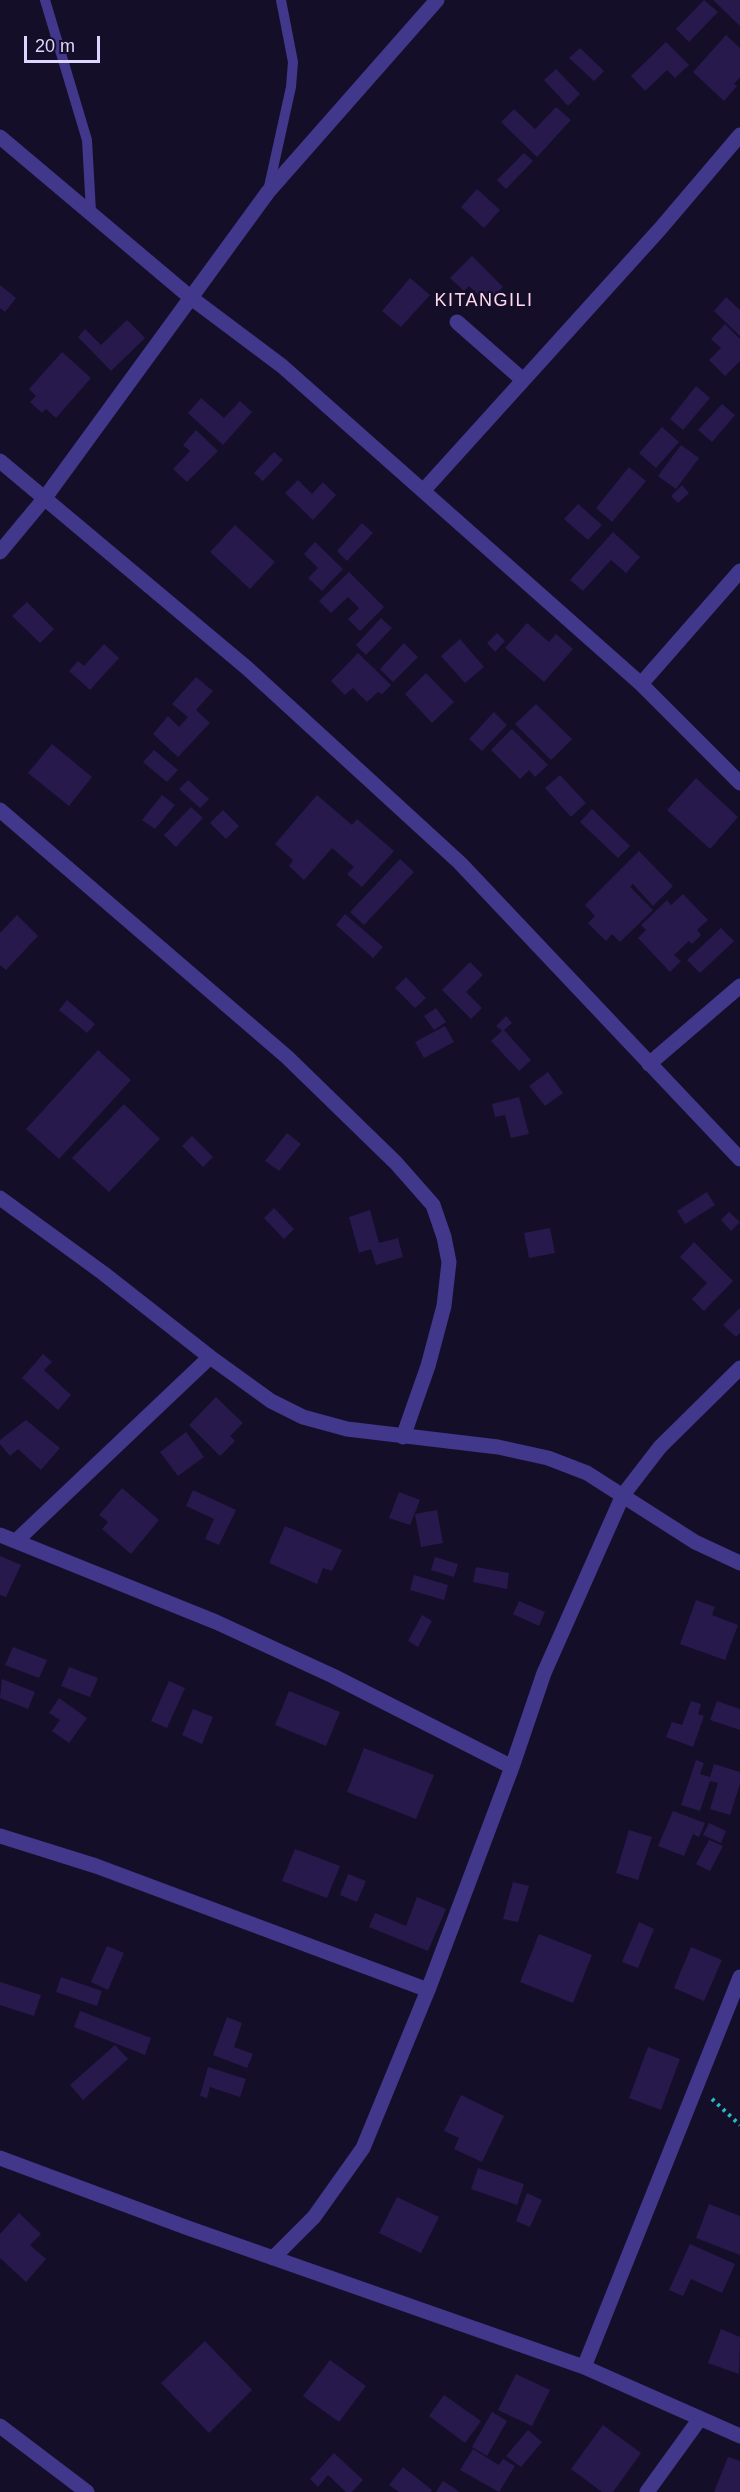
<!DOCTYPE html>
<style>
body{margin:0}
#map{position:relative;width:740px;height:2492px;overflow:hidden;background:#150e29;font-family:Helvetica,sans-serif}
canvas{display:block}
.scale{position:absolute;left:24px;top:36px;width:76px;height:27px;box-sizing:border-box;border:3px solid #ded6ff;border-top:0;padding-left:8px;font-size:18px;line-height:21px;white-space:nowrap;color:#ded6ff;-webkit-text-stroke:4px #150e29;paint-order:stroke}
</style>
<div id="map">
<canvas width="740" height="2492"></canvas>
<div class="scale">20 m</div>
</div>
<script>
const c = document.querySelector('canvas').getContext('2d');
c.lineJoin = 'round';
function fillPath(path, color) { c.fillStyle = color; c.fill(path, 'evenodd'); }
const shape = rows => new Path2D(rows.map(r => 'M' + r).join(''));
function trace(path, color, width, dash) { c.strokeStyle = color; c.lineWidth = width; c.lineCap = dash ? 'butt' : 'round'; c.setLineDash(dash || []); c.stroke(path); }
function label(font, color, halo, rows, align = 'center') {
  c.font = font + ' Helvetica,sans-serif'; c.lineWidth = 4.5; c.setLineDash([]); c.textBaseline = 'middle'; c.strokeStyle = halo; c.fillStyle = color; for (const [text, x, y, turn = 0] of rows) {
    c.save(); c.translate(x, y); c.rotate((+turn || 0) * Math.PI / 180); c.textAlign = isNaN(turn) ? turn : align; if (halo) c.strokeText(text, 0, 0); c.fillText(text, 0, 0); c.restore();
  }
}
fillPath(shape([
 [704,0,718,12,689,42,676,29],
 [713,0,740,0,740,26],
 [726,35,740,48,740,77,734,84,737,86,724,101,693,72],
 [666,42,689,65,675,78,667,70,645,91,631,76],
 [580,48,604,71,594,81,569,58],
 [556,69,580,94,568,106,544,80],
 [556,107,571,120,537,157,501,122,514,109,535,129],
 [524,153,533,161,506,189,497,180],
 [477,189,500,210,484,228,461,207],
 [472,256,503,287,487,303,469,286,464,291,450,278],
 [410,278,430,295,401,327,382,311],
 [0,285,16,298,5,312,0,308],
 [726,297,740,310,740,336,714,311],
 [127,320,145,338,111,371,78,337,85,329,101,345],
 [725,324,740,339,740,361,725,376,709,360,721,348,711,339],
 [62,352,91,378,56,418,46,409,42,413,30,402,36,396,29,389],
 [696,386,710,398,683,430,670,419],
 [201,398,224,418,240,401,252,412,223,445,188,413],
 [722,404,735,415,712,442,698,430],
 [662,427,679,442,656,468,639,453],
 [196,430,218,451,187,482,173,469,190,451,183,445],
 [681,445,699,458,676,489,658,476],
 [274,452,283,460,263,481,254,473],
 [629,467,646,481,612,522,596,508],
 [298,480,312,494,323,482,336,495,313,520,285,493],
 [682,485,689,493,678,503,671,496],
 [578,504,602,525,588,540,564,519],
 [362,523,373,533,347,561,337,551],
 [235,525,275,562,250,589,210,552],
 [613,532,640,557,626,573,611,560,583,591,570,580],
 [315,542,343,569,322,591,308,578,318,568,304,554],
 [349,572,384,607,360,631,348,619,359,608,348,597,331,613,319,601],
 [27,602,54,629,40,643,12,616],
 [381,618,392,628,366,655,356,645],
 [527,623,549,642,556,634,573,649,544,682,505,648],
 [497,633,505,641,495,652,487,643],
 [460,639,484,667,465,683,441,656],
 [404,643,418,657,393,682,380,669],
 [104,644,119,658,90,690,69,671,78,661,84,666],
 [358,653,391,685,382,694,378,692,367,702,353,688,345,695,331,681],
 [426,673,454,702,432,723,405,694],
 [196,677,213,691,196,710,210,723,178,757,153,734,168,716,179,727,188,717,172,704],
 [536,704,572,739,551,760,515,724],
 [494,712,507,725,482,751,469,739],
 [512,729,548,765,535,777,529,770,520,779,491,750],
 [52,744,92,777,69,806,28,773],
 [154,750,178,770,167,782,143,762],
 [560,775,586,803,571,817,545,788],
 [696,778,738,817,710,849,667,810],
 [188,780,209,799,200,808,179,789],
 [162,795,175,805,155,829,142,820],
 [317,795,352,825,357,819,394,851,362,887,347,874,354,867,332,848,304,880,289,866,293,860,275,844],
 [191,807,203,818,176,847,164,835],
 [592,809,630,846,618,858,580,822],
 [223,810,239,826,226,839,210,823],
 [639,851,673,886,653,906,633,884,630,887,653,910,620,942,612,934,606,941,588,923,595,916,585,905],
 [400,859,414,872,364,925,350,912],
 [683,894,708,920,697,930,701,935,692,944,689,941,674,955,681,961,670,972,638,938,646,930,641,925,667,900,671,905],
 [345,914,383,947,373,958,336,925],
 [17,915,38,936,6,970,0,965,0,933],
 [721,928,734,941,700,973,687,960],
 [470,962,483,975,466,992,482,1008,471,1019,442,990],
 [406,977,426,998,415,1008,395,988],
 [67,1000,95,1024,87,1033,59,1010],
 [436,1008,446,1022,434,1030,424,1016],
 [506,1016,512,1023,504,1030,531,1060,519,1071,491,1041,502,1031,496,1026],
 [445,1026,454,1042,424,1058,415,1042],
 [98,1050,131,1080,59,1159,26,1129],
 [548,1072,563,1093,545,1106,529,1086],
 [519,1097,529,1134,511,1138,505,1115,495,1117,492,1104],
 [124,1104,160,1139,109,1192,72,1158],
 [287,1133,301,1144,279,1171,265,1161],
 [192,1136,213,1157,203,1167,182,1146],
 [707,1192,715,1205,685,1224,677,1211],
 [274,1208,294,1229,284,1239,264,1218],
 [370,1210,379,1243,398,1238,403,1257,376,1265,371,1249,359,1253,349,1217],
 [729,1212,740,1222,731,1231,721,1220],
 [550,1228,555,1253,529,1258,524,1233],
 [694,1242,733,1281,704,1311,692,1299,707,1283,680,1257],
 [740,1308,740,1333,736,1337,723,1325],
 [43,1354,52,1362,44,1370,71,1395,58,1410,22,1378],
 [216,1397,243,1423,230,1436,235,1441,220,1456,189,1425],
 [26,1420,60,1448,41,1470,18,1449,10,1456,0,1444,0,1440],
 [186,1432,204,1457,178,1476,160,1452],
 [122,1488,159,1520,131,1554,102,1529,108,1522,99,1515],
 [193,1490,236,1510,219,1545,205,1539,214,1519,186,1506],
 [399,1492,420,1500,410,1525,389,1518],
 [437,1510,443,1543,421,1547,415,1514],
 [285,1526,342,1550,332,1571,323,1568,317,1584,269,1563],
 [0,1556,21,1565,6,1597,0,1595],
 [435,1557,458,1564,454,1577,431,1570],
 [476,1567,509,1573,507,1589,473,1582],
 [414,1575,448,1585,444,1600,410,1590],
 [696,1600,715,1607,712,1615,738,1625,725,1660,680,1644],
 [519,1601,545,1612,539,1626,513,1614],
 [422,1615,432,1621,418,1647,408,1641],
 [13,1647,47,1660,39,1678,5,1665],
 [69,1667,98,1678,90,1697,61,1686],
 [2,1679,35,1692,28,1709,0,1698],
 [169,1681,185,1688,167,1728,151,1721],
 [289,1691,340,1712,326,1746,275,1725],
 [59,1698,87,1718,69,1743,52,1731,60,1720,49,1713],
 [691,1701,701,1704,698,1714,704,1716,693,1747,666,1737,672,1722,682,1725],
 [717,1701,740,1709,740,1730,710,1720],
 [193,1709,213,1717,202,1744,182,1735],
 [364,1748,434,1775,416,1819,347,1792],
 [696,1760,704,1763,700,1774,710,1777,714,1764,740,1772,740,1784,730,1815,710,1809,718,1783,710,1781,700,1811,681,1805],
 [673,1811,705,1823,699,1837,693,1834,684,1856,658,1846],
 [709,1823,726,1831,721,1843,703,1835],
 [629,1830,652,1837,638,1880,616,1873],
 [709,1840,723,1846,710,1871,696,1864],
 [295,1849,340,1866,327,1898,282,1881],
 [348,1874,366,1881,357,1902,340,1895],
 [513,1882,529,1886,518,1922,503,1919],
 [417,1897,446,1909,428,1951,369,1927,375,1913,406,1926],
 [639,1922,654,1929,638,1968,622,1962],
 [539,1934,592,1955,573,2003,520,1982],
 [107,1946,124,1953,108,1990,91,1982],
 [691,1947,722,1960,704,2001,674,1988],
 [61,1977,102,1991,97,2006,56,1992],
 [0,1982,41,1995,34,2016,0,2005],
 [80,2011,151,2038,145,2055,74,2027],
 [227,2017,242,2023,234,2047,253,2054,247,2068,213,2055],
 [115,2045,128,2059,83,2100,70,2085],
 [648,2047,680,2059,661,2110,629,2098],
 [208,2067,246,2079,240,2097,210,2087,207,2098,200,2096],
 [461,2095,504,2116,482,2162,454,2149,459,2138,444,2131],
 [478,2168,524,2184,517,2205,471,2189],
 [527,2193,542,2200,530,2227,516,2221],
 [397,2197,439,2217,421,2253,379,2233],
 [709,2204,740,2216,740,2255,696,2238],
 [19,2213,41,2234,30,2245,46,2259,26,2282,0,2258,0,2234],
 [690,2244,735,2264,722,2293,691,2279,683,2296,669,2290],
 [721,2329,740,2337,739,2374,708,2363],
 [205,2341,252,2390,209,2433,161,2383],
 [330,2360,366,2386,339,2422,303,2396],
 [516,2374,550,2390,532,2426,498,2410],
 [444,2395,481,2421,465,2443,429,2416],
 [492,2412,507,2421,487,2456,472,2447],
 [603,2425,641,2453,613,2492,602,2492,571,2469],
 [528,2430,542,2442,521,2467,506,2456],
 [473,2449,499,2465,503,2459,515,2466,499,2492,460,2470],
 [334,2453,363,2480,352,2492,346,2492,328,2475,318,2487,310,2479],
 [728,2457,740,2461,740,2492,714,2492],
 [403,2467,432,2490,431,2492,399,2492,389,2485],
 [443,2481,460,2492,436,2492]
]), '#27194b');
trace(shape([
 [712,2099,740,2125]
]), '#28bec1', 4, [3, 4.5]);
trace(shape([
 [45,0,87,140,91,212],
 [268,191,291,87,293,62,281,0]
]), '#41378b', 10);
trace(shape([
 [0,137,190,297,282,366,641,684,740,783],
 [457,322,523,380],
 [0,461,247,668,460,863,740,1159],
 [423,491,660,229,740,135],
 [0,552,44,499,268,192,437,0],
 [641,684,740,571],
 [0,810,287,1057,396,1163,433,1205,444,1237,449,1262,444,1306,428,1366,403,1437],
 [649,1064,740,986],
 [0,1198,103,1273,210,1357,271,1401,303,1417,347,1429,498,1447,548,1458,587,1473,695,1542,740,1563],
 [0,1535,216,1622,333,1676,512,1767],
 [16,1541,210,1357],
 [0,1836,96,1866,428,1990],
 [0,2158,188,2228,584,2367,740,2436],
 [273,2258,314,2217,363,2148,428,1990,512,1767,544,1673,623,1495,660,1447,740,1368],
 [584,2367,740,1977],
 [0,2426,87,2492],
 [647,2492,699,2420]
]), '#41378b', 15);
c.letterSpacing = '1.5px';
label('18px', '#ffd8ee', '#150e29', [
 ["KITANGILI",484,301]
]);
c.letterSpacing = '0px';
</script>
